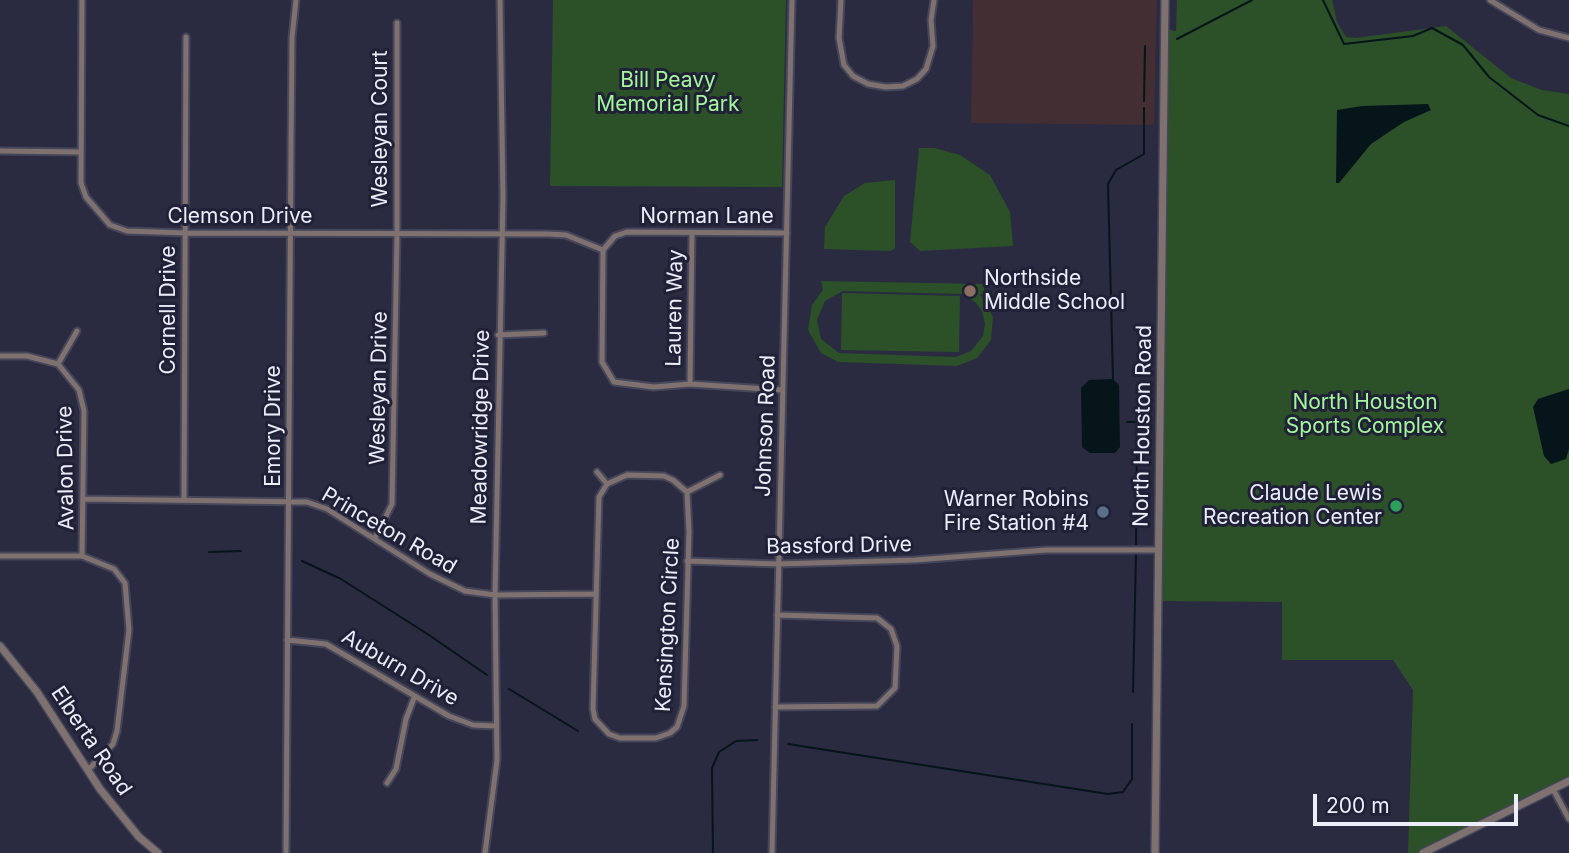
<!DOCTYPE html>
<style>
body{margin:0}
#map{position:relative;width:1569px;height:853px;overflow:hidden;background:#2a2b40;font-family:Inter,sans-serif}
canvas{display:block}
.scale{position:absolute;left:1313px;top:794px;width:205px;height:32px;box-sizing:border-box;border:4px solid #ebedfb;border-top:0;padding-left:9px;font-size:21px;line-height:24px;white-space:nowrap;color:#ebedfb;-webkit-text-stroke:5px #202136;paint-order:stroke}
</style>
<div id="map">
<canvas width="1569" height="853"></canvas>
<div class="scale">200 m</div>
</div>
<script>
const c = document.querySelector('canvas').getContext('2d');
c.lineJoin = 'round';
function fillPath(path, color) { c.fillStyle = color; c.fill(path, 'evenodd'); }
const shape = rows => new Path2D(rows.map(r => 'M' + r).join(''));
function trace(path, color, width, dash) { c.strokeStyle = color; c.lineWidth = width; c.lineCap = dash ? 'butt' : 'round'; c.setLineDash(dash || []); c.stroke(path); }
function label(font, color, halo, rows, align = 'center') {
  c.font = font + ' Inter,sans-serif'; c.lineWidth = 6; c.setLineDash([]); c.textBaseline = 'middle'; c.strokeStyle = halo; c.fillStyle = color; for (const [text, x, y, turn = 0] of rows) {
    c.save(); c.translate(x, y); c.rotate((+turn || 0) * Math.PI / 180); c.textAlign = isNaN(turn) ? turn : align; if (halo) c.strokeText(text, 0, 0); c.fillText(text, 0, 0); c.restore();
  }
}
fillPath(shape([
 [973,0,1157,0,1154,125,971,123]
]), '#422e33');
fillPath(shape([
 [553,0,786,0,782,187,550,186],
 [1177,0,1332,0,1337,22,1346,37,1356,38,1446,26,1511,78,1542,90,1569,94,1569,780,1423,853,1408,853,1413,690,1393,660,1282,660,1282,602,1159,601,1165,29,1176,31],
 [919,148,934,148,960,155,990,175,1010,212,1013,246,920,251,910,242],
 [895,180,895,248,891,251,824,249,825,227,844,196,865,183],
 [821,281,984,284,984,294,980,294,993,317,991,340,977,358,957,366,838,362,821,353,808,330,812,305,823,290],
 [843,291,962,294,975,302,982,311,985,324,983,336,971,351,956,357,839,353,821,339,817,320,825,301],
 [842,293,960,296,959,352,841,350]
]), '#2c5028');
fillPath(shape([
 [1428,104,1431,110,1404,122,1371,144,1339,183,1336,183,1337,110,1362,106],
 [1089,380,1113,379,1119,385,1120,447,1115,453,1090,453,1082,447,1081,388],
 [1569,389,1569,449,1566,459,1551,464,1544,456,1533,407,1538,399]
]), '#051519');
trace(shape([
 [1323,0,1344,44,1413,36,1432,28,1463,45,1489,77,1538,115,1569,126],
 [1177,39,1252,0],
 [1144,101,1145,46],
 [1113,379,1108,184,1116,170,1144,154,1144,108],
 [1127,422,1137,422,1136,544],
 [209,552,241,551],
 [302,561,341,579,429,635,487,675],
 [509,689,578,731],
 [1133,692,1136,555],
 [788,744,1108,794,1123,792,1132,779,1132,724],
 [713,853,712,768,719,752,736,741,757,740]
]), '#051519', 2);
const minor = shape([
 [82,0,81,183,86,197,110,225,127,231,186,233,548,234,566,235,603,250],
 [841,0,839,38,844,65,853,76,868,84,886,87,903,86,917,79,926,69,933,46,931,20,934,0],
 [1490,0,1539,30,1569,38],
 [0,151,81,152],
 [498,335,544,333],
 [0,356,27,356,58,364,79,390,84,411,82,556],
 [58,364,77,331],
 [690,384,692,233],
 [782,390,690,384,654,387,614,382,602,362,603,250,615,236,627,232,787,233],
 [597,472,607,484],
 [627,475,664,476,673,480,687,492,689,532,684,706,677,727,670,733,656,738,620,738,609,734,595,719,593,709,599,497,607,484,627,475],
 [687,492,720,475],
 [83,499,307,502,327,509,430,574,465,591,495,595,595,594],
 [184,500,186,37],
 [375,538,392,504,397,235,397,23],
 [0,556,82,556,114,569,125,583,129,630,117,731,113,744,89,769],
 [687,561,778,564,915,560,1046,550,1159,550],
 [287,640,326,644,449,716,473,725,496,726],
 [775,707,877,706,895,688,897,646,891,629,877,618,777,615],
 [387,783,396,769,406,719,414,698],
 [1553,789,1569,819],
 [286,853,291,149,292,38,296,0],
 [485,853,497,760,495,595,503,197,500,0],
 [772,853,792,0]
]);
const tertiary = shape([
 [0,646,37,692,100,789,139,837,158,853],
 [1155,853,1165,0],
 [1423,853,1569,781]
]);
trace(minor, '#45465a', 9);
trace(tertiary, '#45465a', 10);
trace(minor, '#7f716f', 5);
trace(tertiary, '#7f716f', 7);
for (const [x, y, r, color] of [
 [970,291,7,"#8d6e63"],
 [1396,506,7,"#2e9e5b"],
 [1103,512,7,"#5c6f8a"]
]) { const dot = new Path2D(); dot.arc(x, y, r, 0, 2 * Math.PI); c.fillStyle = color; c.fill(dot); trace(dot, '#202136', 2.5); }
label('21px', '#a3f79a', '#202136', [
 ["Bill Peavy",668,81],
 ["Memorial Park",668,105],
 ["North Houston",1365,403],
 ["Sports Complex",1365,427]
]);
label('21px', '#ebedfb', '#202136', [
 ["Wesleyan Court",381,129,-90],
 ["Clemson Drive",240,217],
 ["Norman Lane",707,217],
 ["Lauren Way",675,308,-89],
 ["Cornell Drive",169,310,-90],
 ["Wesleyan Drive",379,388,-89],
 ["Emory Drive",274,426,-90],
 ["Johnson Road",766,426,-88],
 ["North Houston Road",1143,426,-89],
 ["Meadowridge Drive",481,427,-89],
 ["Avalon Drive",66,468,-91],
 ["Princeton Road",389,531,30],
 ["Bassford Drive",839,546,-1],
 ["Kensington Circle",668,625,-87],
 ["Auburn Drive",400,668,30],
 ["Elberta Road",91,741,56]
]);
label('21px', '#ebedfb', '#202136', [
 ["Northside",984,279,"left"],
 ["Middle School",984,303,"left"],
 ["Claude Lewis",1382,494],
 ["Recreation Center",1382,518],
 ["Warner Robins",1089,500],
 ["Fire Station #4",1089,524]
], 'right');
</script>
